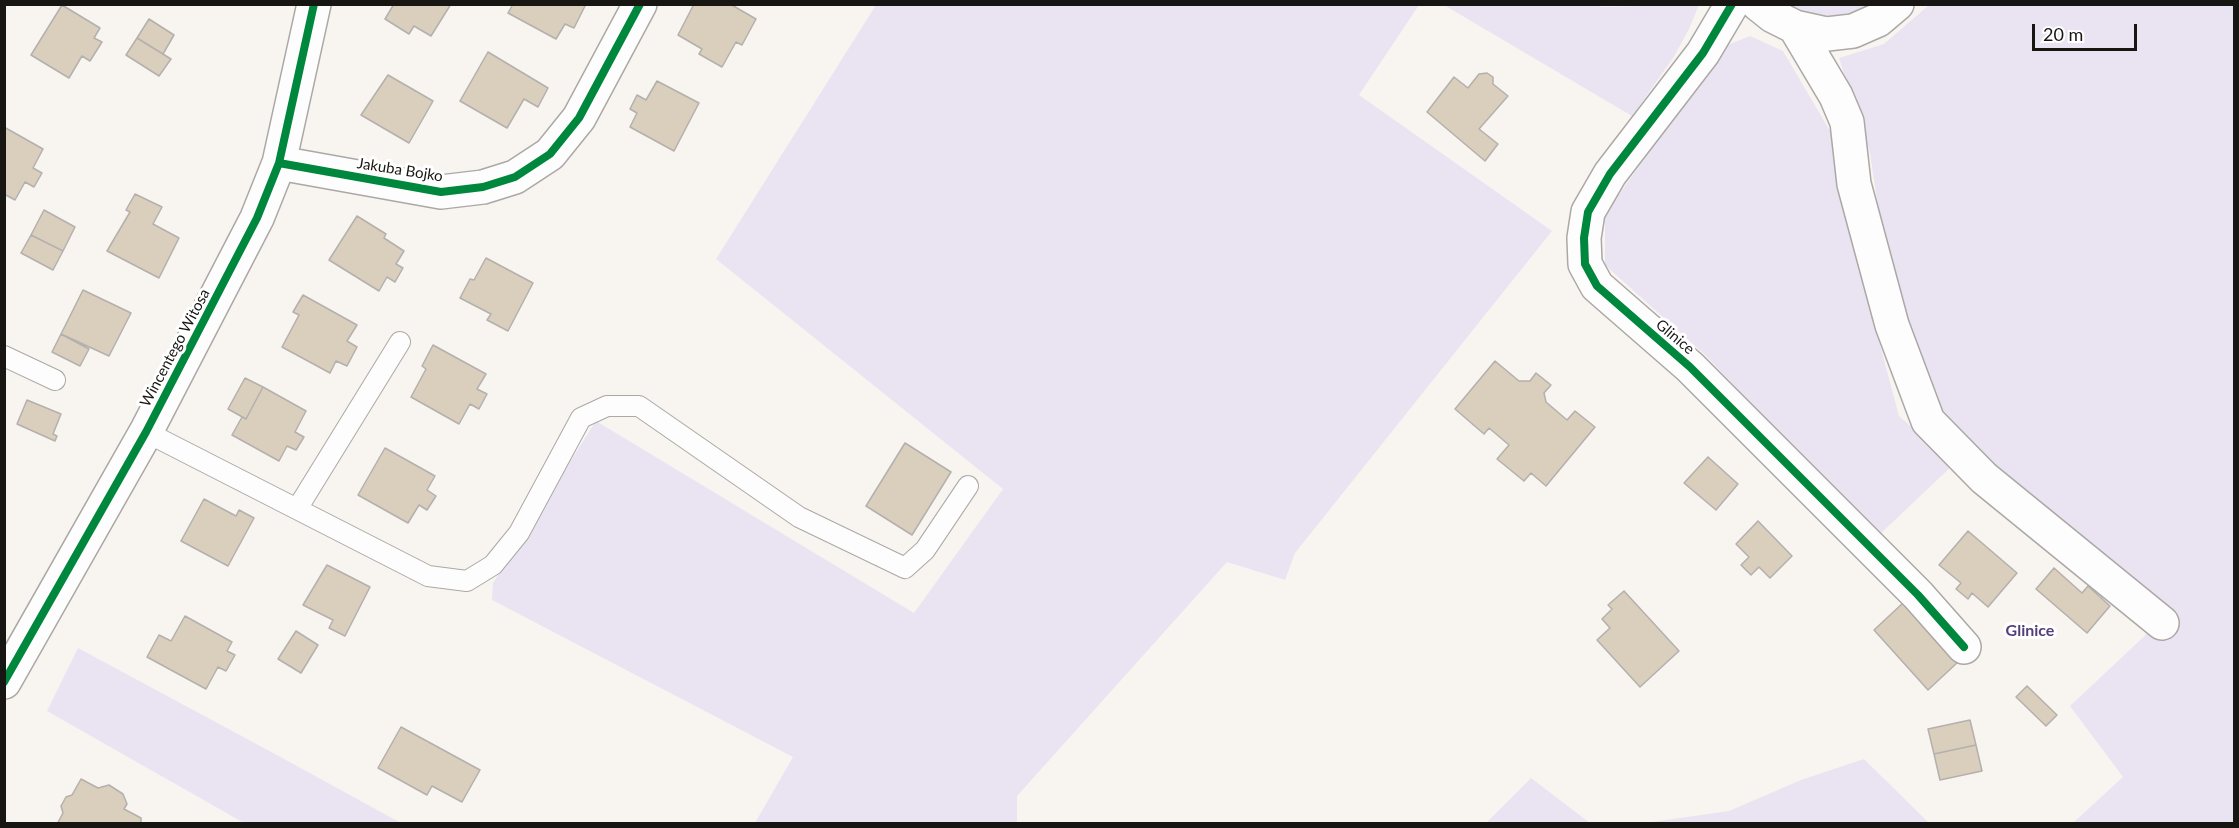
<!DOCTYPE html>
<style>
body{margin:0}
#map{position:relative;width:2239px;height:828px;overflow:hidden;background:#f8f4f0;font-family:Lato,sans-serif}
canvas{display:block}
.frame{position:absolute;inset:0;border:6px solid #181613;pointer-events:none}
.scale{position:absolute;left:2032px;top:24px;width:105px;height:27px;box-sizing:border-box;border:3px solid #181613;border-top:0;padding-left:8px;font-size:18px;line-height:21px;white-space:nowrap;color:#181613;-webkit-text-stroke:4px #fff;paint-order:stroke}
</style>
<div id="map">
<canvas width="2239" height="828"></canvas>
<div class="frame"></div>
<div class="scale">20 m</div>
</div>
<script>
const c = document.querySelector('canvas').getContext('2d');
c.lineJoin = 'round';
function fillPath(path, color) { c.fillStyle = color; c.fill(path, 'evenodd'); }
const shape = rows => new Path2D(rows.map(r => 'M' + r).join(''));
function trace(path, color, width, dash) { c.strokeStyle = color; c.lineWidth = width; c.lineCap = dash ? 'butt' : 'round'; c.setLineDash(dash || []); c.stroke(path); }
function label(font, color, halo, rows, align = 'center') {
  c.font = font + ' Lato,sans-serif'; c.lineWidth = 6; c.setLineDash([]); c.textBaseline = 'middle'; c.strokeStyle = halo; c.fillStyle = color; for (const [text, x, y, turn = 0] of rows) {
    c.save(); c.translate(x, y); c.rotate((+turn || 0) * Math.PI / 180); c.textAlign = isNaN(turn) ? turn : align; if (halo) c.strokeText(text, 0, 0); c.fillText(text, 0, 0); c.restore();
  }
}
fillPath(shape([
 [1597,4,1601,7,1699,5,1689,29,1673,58,1632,116,1444,5],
 [876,5,1419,5,1359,95,1552,231,1295,553,1285,580,1227,562,1017,796,1017,823,755,823,793,757,492,600,493,583,596,421,914,613,1003,489,716,259],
 [1768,5,1869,5,1816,30],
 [1929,5,2234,5,2234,823,2073,823,2123,777,2070,706,2152,629,1943,417,1887,266,1870,153,1839,58,1884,44],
 [1750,36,1783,51,1833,136,1845,214,1899,416,1954,464,1878,536,1704,354,1605,265,1605,214,1725,46],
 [78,648,275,754,401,823,244,823,47,711],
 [1864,759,1929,823,1645,823,1729,811,1801,780],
 [1531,778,1590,823,1486,823]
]), '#eae4f2');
const building = shape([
 [394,4,451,4,431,36,414,26,409,34,385,19,394,4],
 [513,4,586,4,574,28,565,24,556,39,508,13,513,4],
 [694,4,730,4,756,19,742,45,736,42,722,67,699,54,702,49,678,35,694,4],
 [62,5,100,28,94,38,102,42,90,61,82,56,69,78,31,55,62,5],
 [149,19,174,35,163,54,137,38,149,19],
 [137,38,171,59,159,76,126,55,137,38],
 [488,52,548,88,538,107,524,99,507,128,460,101,488,52],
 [1487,73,1493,77,1493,84,1508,96,1479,129,1498,144,1485,161,1427,112,1454,77,1468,88,1479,74,1487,73],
 [388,75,433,101,409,143,361,115,388,75],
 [657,81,699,103,674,151,630,127,637,113,630,109,637,95,646,100,657,81],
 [4,127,43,149,33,168,42,173,34,187,25,182,15,200,4,194,4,127],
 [135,194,162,207,153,224,179,238,159,278,107,251,130,212,126,210,135,194],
 [44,210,75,227,63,251,31,235,44,210],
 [357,216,386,234,384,238,404,251,396,264,403,268,395,282,387,277,379,291,329,260,357,216],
 [31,235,63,251,53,270,21,253,31,235],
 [486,258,533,283,508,331,487,320,491,314,460,298,470,279,474,280,486,258],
 [83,290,131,313,109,356,61,334,83,290],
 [303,295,357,325,347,341,357,347,347,366,336,361,330,373,282,347,299,315,293,312,303,295],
 [61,334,89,349,80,366,52,352,61,334],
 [433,345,486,374,477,389,487,394,479,409,470,404,459,424,411,397,426,369,422,366,433,345],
 [1495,361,1519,381,1530,381,1536,373,1551,385,1544,393,1546,402,1567,420,1575,411,1595,427,1546,486,1531,473,1524,481,1497,459,1509,445,1489,428,1484,434,1455,409,1495,361],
 [245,378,263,387,246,419,228,409,245,378],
 [263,387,306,411,295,432,304,437,296,450,287,446,279,461,232,435,242,417,246,419,263,387],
 [27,400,61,414,53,434,57,436,55,441,17,424,27,400],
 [905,443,951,472,912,535,866,506,905,443],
 [385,448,435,476,427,490,436,496,427,510,419,505,408,523,358,495,385,448],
 [1708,457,1738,484,1716,510,1684,483,1708,457],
 [204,499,236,516,239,510,254,518,228,566,181,541,204,499],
 [1758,521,1792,556,1770,578,1759,567,1751,575,1741,565,1749,557,1736,544,1758,521],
 [1968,531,2017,573,1988,607,1972,593,1968,599,1956,589,1961,583,1939,565,1968,531],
 [327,565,370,587,345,636,329,628,333,620,303,605,327,565],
 [2054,568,2082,593,2088,586,2110,606,2087,633,2036,589,2054,568],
 [1624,591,1679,651,1640,687,1597,640,1610,628,1602,619,1612,609,1608,605,1624,591],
 [1904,602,1958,662,1928,690,1874,630,1904,602],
 [185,616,232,642,227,651,235,655,226,671,218,667,206,689,147,657,159,635,171,641,185,616],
 [296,631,318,645,301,673,278,659,296,631],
 [2027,686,2057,715,2046,726,2016,697,2027,686],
 [1970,720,1976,745,1934,754,1928,729,1970,720],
 [401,727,480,770,462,802,432,786,427,795,378,768,401,727],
 [1976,745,1982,771,1940,780,1934,754,1976,745],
 [81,779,98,788,109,785,123,794,127,804,124,809,141,818,141,824,57,824,63,813,61,806,66,797,72,795,81,779]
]);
fillPath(building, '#dacebc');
trace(building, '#b3b0ad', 1.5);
const lane = shape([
 [4,356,55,380],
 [146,432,428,576,467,581,493,565,519,533,581,418,607,406,639,406,799,517,905,568,925,550,968,486],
 [297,509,400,342]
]);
const street = shape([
 [1732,4,1703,53,1610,174,1588,212,1584,238,1585,264,1597,286,1690,367,1918,595,1964,647],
 [1758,4,1773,16,1795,27,1827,34,1853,31,1878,20,1897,4],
 [1795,27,1836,96,1847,122,1854,184,1892,325,1928,421,1984,478,2162,623],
 [279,163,441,192,483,187,515,177,550,154,579,118,640,4],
 [4,682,146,432,257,218,279,163,314,4]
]);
trace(lane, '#aba8a5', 22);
trace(street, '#aba8a5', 36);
trace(lane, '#fefdfd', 20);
trace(street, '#fefdfd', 33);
trace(shape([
 [1732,4,1703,53,1610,174,1588,212,1584,238,1585,264,1597,286,1690,367,1918,595,1964,647],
 [279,163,441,192,483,187,515,177,550,154,579,118,640,4],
 [4,682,146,432,257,218,279,163,314,4]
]), '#00873e', 8);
label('15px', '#181613', '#fff', [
 ["Jakuba Bojko",400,170,9],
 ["Glinice",1675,337,40],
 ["Wincentego Witosa",175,348,-62]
]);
label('bold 16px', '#533e7b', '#fff', [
 ["Glinice",2030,631]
]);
</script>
